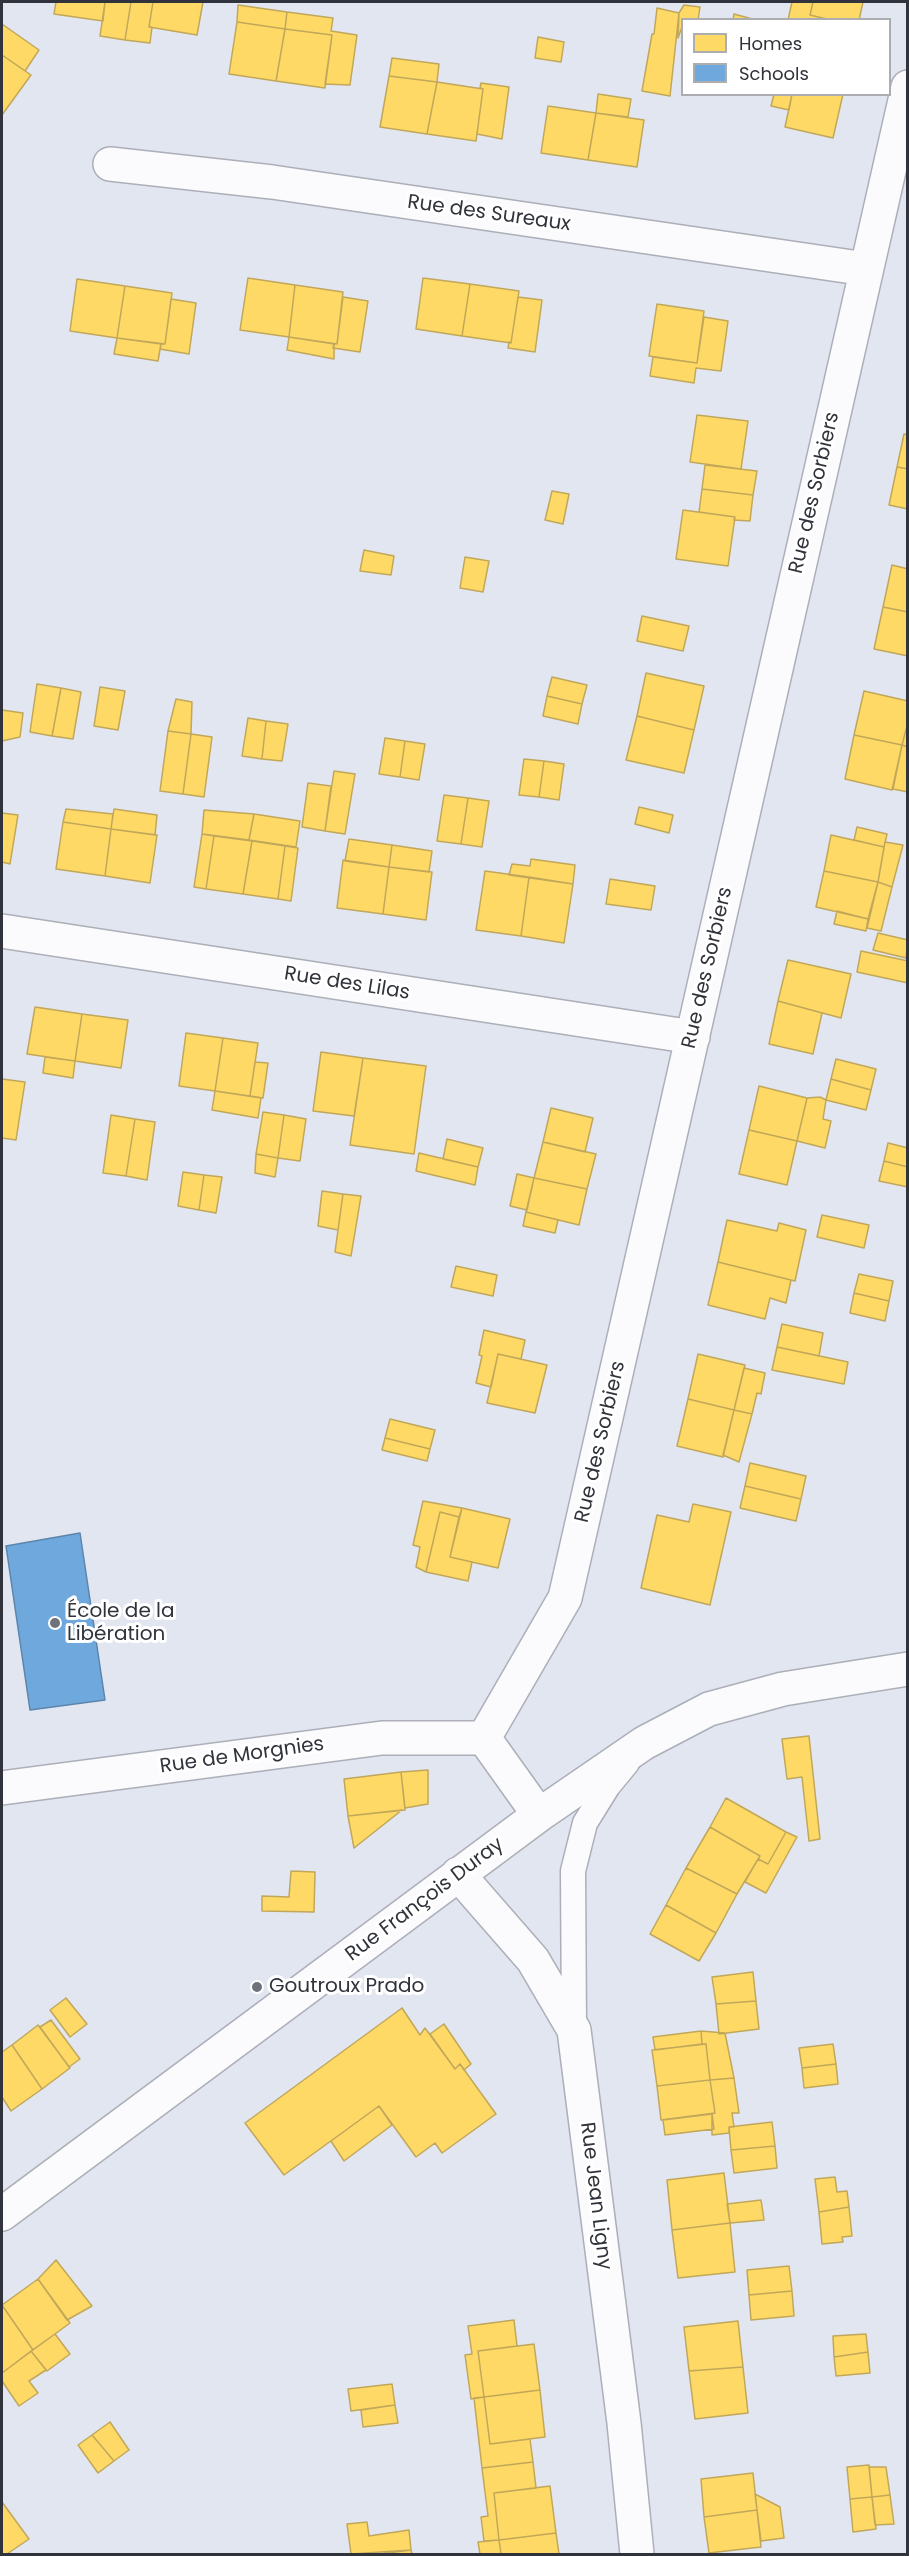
<!DOCTYPE html>
<meta charset="utf-8">
<style>
body{margin:0}
#map{position:relative;width:909px;height:2556px;overflow:hidden;background:#e2e6f1;font-family:Poppins,sans-serif}
canvas{display:block}
.frame{position:absolute;inset:0;border:3px solid #30333b;pointer-events:none}
.legend{position:absolute;left:681px;top:18px;width:210px;height:78px;box-sizing:border-box;background:#fff;border:2px solid #acadb1;margin:0;padding:8px 10px;list-style:none;font-size:18px;color:#30333b}
.legend li{display:flex;align-items:center;gap:12px;height:30px}
.legend b{width:30px;border:2px solid #acadb1}
</style>
<div id="map">
<canvas width="909" height="2556"></canvas>
<div class="frame"></div>
<ul class="legend">
<li><b style="height:16px;background:#ffd966"></b>Homes</li>
<li><b style="height:16px;background:#6fa8dc"></b>Schools</li>
</ul>
</div>
<script>
const c = document.querySelector('canvas').getContext('2d');
c.lineJoin = 'round';
function fillPath(path, color) { c.fillStyle = color; c.fill(path, 'evenodd'); }
const shape = rows => new Path2D(rows.map(r => 'M' + r).join(''));
function trace(path, color, width, dash) { c.strokeStyle = color; c.lineWidth = width; c.lineCap = dash ? 'butt' : 'round'; c.setLineDash(dash || []); c.stroke(path); }
function label(font, color, halo, rows, align = 'center') {
  c.font = font + ' Poppins,sans-serif'; c.lineWidth = 6; c.setLineDash([]); c.textBaseline = 'middle'; c.strokeStyle = halo; c.fillStyle = color; for (const [text, x, y, turn = 0] of rows) {
    c.save(); c.translate(x, y); c.rotate((+turn || 0) * Math.PI / 180); c.textAlign = isNaN(turn) ? turn : align; if (halo) c.strokeText(text, 0, 0); c.fillText(text, 0, 0); c.restore();
  }
}
const homes = shape([
 [56,2,105,2,103,21,54,14,56,2],
 [105,2,131,2,125,40,100,36,105,2],
 [131,2,153,2,149,27,152,27,150,43,125,40,131,2],
 [153,2,203,2,197,35,149,27,153,2],
 [792,2,813,2,810,15,831,20,788,20,792,2],
 [813,2,863,2,859,20,831,20,810,15,813,2],
 [238,5,287,12,285,29,237,22,238,5],
 [684,5,700,7,698,20,682,20,682,27,678,38,679,13,684,5],
 [657,8,679,13,670,96,642,91,652,34,654,34,657,8],
 [287,12,333,18,331,31,357,35,350,85,325,84,332,35,285,29,287,12],
 [734,14,756,20,733,20,734,14],
 [237,22,285,29,276,81,229,74,237,22],
 [2,24,39,50,25,71,2,55,2,24],
 [285,29,332,35,325,88,276,81,285,29],
 [538,37,564,42,561,62,535,58,538,37],
 [2,55,31,75,2,115,2,55],
 [392,58,439,64,437,82,389,76,392,58],
 [389,76,437,82,427,134,380,127,389,76],
 [437,82,483,89,476,141,427,134,437,82],
 [481,83,509,87,502,139,477,134,483,89,480,88,481,83],
 [598,94,631,99,628,117,596,113,598,94],
 [774,94,792,94,789,110,771,106,774,94],
 [792,94,843,94,833,138,785,127,792,94],
 [548,106,596,113,588,160,541,153,548,106],
 [596,113,644,120,637,167,588,160,596,113],
 [248,278,295,285,289,337,240,330,248,278],
 [423,278,470,284,462,336,416,329,423,278],
 [77,279,125,286,117,338,70,331,77,279],
 [470,284,519,291,511,343,462,336,470,284],
 [295,285,343,292,337,344,289,337,295,285],
 [125,286,172,293,165,344,117,338,125,286],
 [343,297,368,301,360,352,333,348,334,344,337,344,343,297],
 [518,297,542,300,535,352,508,348,509,342,511,343,518,297],
 [171,299,196,303,189,354,160,349,161,344,165,344,171,299],
 [657,304,704,311,697,363,649,356,657,304],
 [704,317,728,321,721,371,696,368,694,383,650,376,653,357,697,363,704,317],
 [289,337,334,344,334,359,287,350,289,337],
 [117,338,161,344,158,361,114,354,117,338],
 [697,415,748,421,741,469,690,462,697,415],
 [904,434,908,435,908,469,897,467,904,434],
 [705,465,757,471,753,495,702,489,705,465],
 [897,467,908,469,908,509,889,505,897,467],
 [702,489,753,495,750,521,734,520,735,517,699,512,702,489],
 [552,491,569,494,563,524,545,520,552,491],
 [683,510,735,517,728,566,676,559,683,510],
 [364,550,394,556,391,575,360,571,364,550],
 [465,557,489,561,483,592,460,588,465,557],
 [892,565,908,569,908,612,883,607,892,565],
 [883,607,908,612,908,656,874,649,883,607],
 [642,616,689,626,683,651,637,641,642,616],
 [646,673,704,686,694,730,637,716,646,673],
 [552,677,587,685,582,704,547,696,552,677],
 [37,684,61,688,52,736,30,732,37,684],
 [100,687,125,691,118,730,94,726,100,687],
 [61,688,81,692,73,739,52,736,61,688],
 [864,691,908,701,908,722,902,745,854,735,864,691],
 [547,696,582,704,578,724,543,716,547,696],
 [176,699,192,702,191,734,168,731,176,699],
 [2,710,23,713,20,737,2,741,2,710],
 [637,716,694,730,684,773,626,760,637,716],
 [248,718,266,721,262,759,242,756,248,718],
 [266,721,288,724,282,761,262,759,266,721],
 [908,722,908,747,902,745,908,722],
 [168,731,191,734,183,794,160,791,168,731],
 [191,734,212,737,204,797,183,794,191,734],
 [854,735,902,745,892,790,845,779,854,735],
 [385,738,405,741,400,777,379,774,385,738],
 [405,741,425,744,419,780,400,777,405,741],
 [902,745,908,747,908,792,893,789,902,745],
 [524,759,544,761,539,797,519,795,524,759],
 [544,761,564,764,559,800,539,797,544,761],
 [334,771,355,774,345,834,325,831,334,771],
 [308,783,331,786,325,831,302,827,308,783],
 [444,795,468,798,461,844,437,841,444,795],
 [468,798,489,801,482,847,461,844,468,798],
 [639,807,673,815,669,833,635,824,639,807],
 [66,809,113,814,111,829,63,822,66,809],
 [114,809,157,815,155,835,111,829,114,809],
 [204,810,254,814,249,840,202,834,204,810],
 [2,813,18,815,10,864,2,862,2,813],
 [254,814,300,821,296,847,249,840,254,814],
 [63,822,111,829,105,876,56,869,63,822],
 [857,827,887,834,884,847,854,840,857,827],
 [111,829,157,835,150,883,105,876,111,829],
 [202,834,214,836,206,889,194,887,202,834],
 [831,835,884,847,878,882,824,871,831,835],
 [214,836,252,841,243,894,206,889,214,836],
 [349,839,392,845,389,867,345,861,349,839],
 [252,841,285,846,278,899,243,894,252,841],
 [885,842,903,845,892,887,878,882,885,842],
 [392,845,432,851,429,872,389,867,392,845],
 [285,846,298,848,291,901,278,899,285,846],
 [531,859,575,865,573,884,509,875,512,864,530,866,531,859],
 [343,860,389,867,383,914,337,908,343,860],
 [389,867,432,872,426,920,383,914,389,867],
 [485,871,529,877,521,936,476,930,485,871],
 [824,871,878,882,868,919,816,907,824,871],
 [529,877,573,884,564,943,521,936,529,877],
 [610,879,655,886,651,910,606,904,610,879],
 [878,882,892,887,881,931,867,928,878,882],
 [837,911,868,919,866,931,834,924,837,911],
 [878,933,908,940,906,958,873,950,878,933],
 [861,951,908,961,908,983,857,972,861,951],
 [788,960,851,974,841,1018,778,1001,788,960],
 [778,1001,822,1013,813,1054,769,1044,778,1001],
 [35,1007,82,1014,75,1061,27,1054,35,1007],
 [82,1014,128,1020,121,1068,75,1061,82,1014],
 [186,1033,223,1038,215,1091,179,1086,186,1033],
 [223,1038,258,1043,250,1096,215,1091,223,1038],
 [321,1052,363,1058,354,1116,313,1111,321,1052],
 [45,1057,75,1061,73,1078,43,1073,45,1057],
 [363,1058,426,1066,414,1154,350,1145,363,1058],
 [836,1059,876,1069,871,1090,831,1079,836,1059],
 [255,1062,268,1063,263,1098,250,1096,255,1062],
 [2,1079,25,1082,16,1140,2,1138,2,1079],
 [831,1079,871,1090,866,1110,826,1100,831,1079],
 [759,1086,807,1098,797,1141,749,1130,759,1086],
 [215,1091,261,1098,258,1118,212,1110,215,1091],
 [820,1097,826,1100,823,1119,831,1121,825,1148,797,1141,807,1098,820,1097],
 [551,1108,593,1118,585,1152,543,1142,551,1108],
 [263,1112,284,1115,278,1158,256,1154,263,1112],
 [111,1115,135,1119,126,1176,103,1173,111,1115],
 [284,1115,306,1119,300,1161,278,1158,284,1115],
 [135,1119,155,1122,147,1180,126,1176,135,1119],
 [749,1130,797,1141,787,1185,739,1174,749,1130],
 [447,1139,483,1148,478,1167,443,1159,447,1139],
 [543,1142,596,1154,587,1189,534,1178,543,1142],
 [888,1143,908,1148,908,1167,884,1161,888,1143],
 [419,1153,478,1167,475,1185,416,1171,419,1153],
 [256,1154,278,1158,275,1177,255,1173,256,1154],
 [884,1161,908,1167,908,1187,879,1181,884,1161],
 [183,1172,204,1175,199,1210,178,1206,183,1172],
 [517,1174,534,1178,527,1210,510,1206,517,1174],
 [204,1175,222,1177,216,1213,199,1210,204,1175],
 [534,1178,587,1189,579,1225,526,1212,534,1178],
 [322,1191,343,1194,338,1230,318,1226,322,1191],
 [343,1194,361,1196,351,1256,335,1252,343,1194],
 [526,1212,558,1220,555,1233,523,1226,526,1212],
 [822,1215,869,1225,864,1248,817,1237,822,1215],
 [727,1220,777,1231,779,1223,806,1230,795,1281,718,1262,727,1220],
 [718,1262,791,1280,786,1303,770,1298,765,1319,708,1305,718,1262],
 [456,1266,497,1275,493,1296,451,1287,456,1266],
 [859,1274,893,1281,889,1301,854,1293,859,1274],
 [854,1293,889,1301,885,1321,850,1313,854,1293],
 [782,1324,823,1333,819,1356,777,1347,782,1324],
 [484,1330,525,1340,521,1359,498,1354,491,1387,476,1383,482,1356,479,1355,484,1330],
 [777,1347,848,1362,844,1384,772,1370,777,1347],
 [498,1354,547,1365,535,1413,487,1403,498,1354],
 [698,1354,745,1365,734,1410,688,1399,698,1354],
 [744,1368,765,1373,761,1394,757,1393,752,1414,734,1410,744,1368],
 [688,1399,734,1410,723,1457,677,1446,688,1399],
 [734,1410,752,1414,739,1462,723,1455,734,1410],
 [390,1419,435,1430,430,1449,385,1438,390,1419],
 [385,1438,430,1449,427,1461,382,1450,385,1438],
 [750,1463,806,1476,801,1499,745,1486,750,1463],
 [745,1486,801,1499,796,1521,740,1508,745,1486],
 [423,1501,462,1508,459,1517,440,1512,426,1572,416,1567,420,1547,413,1545,423,1501],
 [693,1504,731,1512,710,1605,641,1588,657,1515,689,1522,693,1504],
 [462,1508,510,1519,498,1568,450,1557,462,1508],
 [440,1512,459,1517,450,1557,472,1562,468,1581,426,1572,440,1512],
 [809,1736,820,1839,809,1841,802,1777,787,1779,782,1739,809,1736],
 [428,1770,428,1804,405,1808,401,1772,428,1770],
 [401,1772,405,1810,348,1816,344,1779,401,1772],
 [726,1798,786,1832,768,1864,758,1859,760,1856,710,1827,726,1798],
 [402,1810,354,1848,348,1816,402,1810],
 [710,1827,760,1856,737,1894,686,1868,710,1827],
 [786,1832,797,1837,766,1893,745,1882,758,1859,768,1864,786,1832],
 [686,1868,737,1894,716,1933,666,1905,686,1868],
 [291,1871,315,1872,314,1912,262,1911,262,1896,289,1897,291,1871],
 [666,1905,716,1933,699,1961,650,1934,666,1905],
 [753,1972,756,2001,716,2004,712,1977,753,1972],
 [66,1998,87,2024,70,2037,50,2010,66,1998],
 [756,2001,759,2029,719,2034,716,2004,756,2001],
 [402,2008,420,2035,425,2028,455,2069,460,2064,496,2114,442,2153,435,2143,416,2157,379,2106,284,2175,245,2123,402,2008],
 [51,2020,80,2059,69,2067,40,2027,51,2020],
 [444,2024,471,2064,464,2070,460,2064,455,2069,430,2034,444,2024],
 [38,2025,70,2068,42,2089,12,2045,38,2025],
 [701,2031,702,2044,655,2050,653,2037,701,2031],
 [701,2031,725,2033,734,2078,710,2080,706,2044,702,2044,701,2031],
 [706,2044,710,2080,657,2086,652,2050,706,2044],
 [833,2044,836,2064,802,2068,799,2048,833,2044],
 [12,2045,42,2089,11,2111,2,2097,2,2052,12,2045],
 [836,2064,838,2084,804,2088,802,2068,836,2064],
 [734,2078,739,2113,732,2113,734,2127,729,2127,729,2133,712,2135,712,2114,715,2113,710,2080,734,2078],
 [710,2080,715,2113,661,2120,657,2086,710,2080],
 [379,2106,392,2125,344,2161,331,2141,379,2106],
 [712,2114,714,2129,665,2135,663,2120,712,2114],
 [772,2122,775,2146,731,2150,729,2127,772,2122],
 [775,2146,777,2168,734,2173,731,2150,775,2146],
 [724,2173,730,2223,672,2230,667,2180,724,2173],
 [835,2177,837,2192,847,2191,849,2207,819,2212,815,2179,835,2177],
 [761,2200,764,2220,730,2223,727,2204,761,2200],
 [849,2207,852,2236,842,2237,843,2242,822,2244,819,2212,849,2207],
 [730,2223,735,2272,678,2278,672,2230,730,2223],
 [56,2260,92,2306,67,2320,38,2279,56,2260],
 [789,2266,792,2291,749,2295,747,2270,789,2266],
 [38,2279,70,2323,33,2350,2,2305,38,2279],
 [792,2291,794,2316,751,2320,749,2295,792,2291],
 [2,2305,33,2350,2,2373,2,2305],
 [514,2320,517,2346,478,2351,484,2397,471,2399,465,2355,472,2354,468,2326,514,2320],
 [738,2321,743,2367,689,2371,684,2327,738,2321],
 [55,2334,70,2354,47,2371,31,2351,55,2334],
 [866,2334,868,2352,834,2357,833,2336,866,2334],
 [534,2344,540,2390,484,2397,478,2351,534,2344],
 [31,2351,46,2370,29,2381,38,2393,19,2406,2,2381,2,2373,31,2351],
 [868,2352,870,2373,836,2376,834,2357,868,2352],
 [743,2367,748,2413,695,2419,689,2371,743,2367],
 [392,2384,395,2405,351,2411,348,2389,392,2384],
 [540,2390,545,2437,490,2444,484,2397,540,2390],
 [484,2397,490,2444,530,2439,533,2462,482,2468,474,2398,484,2397],
 [395,2405,398,2423,363,2427,361,2410,395,2405],
 [110,2422,129,2450,114,2461,92,2435,110,2422],
 [92,2435,114,2461,98,2473,78,2445,92,2435],
 [533,2462,536,2488,494,2493,499,2540,484,2541,481,2517,488,2516,482,2468,533,2462],
 [869,2465,872,2497,850,2499,847,2467,869,2465],
 [869,2467,886,2467,890,2495,872,2497,869,2467],
 [753,2473,757,2510,704,2517,701,2479,753,2473],
 [550,2486,556,2533,499,2540,494,2493,550,2486],
 [755,2494,780,2507,784,2538,761,2541,755,2494],
 [890,2495,894,2524,875,2525,872,2497,890,2495],
 [872,2497,876,2529,853,2532,850,2499,872,2497],
 [2,2502,29,2539,7,2554,2,2554,2,2502],
 [757,2510,761,2547,709,2553,704,2517,757,2510],
 [367,2522,369,2536,409,2530,411,2550,351,2554,347,2524,367,2522],
 [556,2533,559,2554,501,2554,499,2540,556,2533],
 [499,2540,501,2554,480,2554,478,2542,499,2540],
 [411,2550,412,2554,380,2554,411,2550]
]);
fillPath(homes, '#ffd966');
trace(homes, '#c1a759', 1.5);
const schools = shape([
 [80,1533,105,1700,30,1710,6,1546,80,1533]
]);
fillPath(schools, '#6fa8dc');
trace(schools, '#5c85ac', 1.5);
const lane = shape([
 [574,2028,573,1871,585,1823,608,1786,627,1763]
]);
const street = shape([
 [110,164,272,182,866,269],
 [2,931,693,1037],
 [2,1788,382,1738,484,1738],
 [539,1815,484,1738,565,1598,908,87],
 [458,1874,533,1960,574,2030,624,2423,637,2554],
 [2,2214,539,1815,644,1743,709,1709,783,1689,908,1669]
]);
trace(lane, '#acafb8', 27);
trace(street, '#acafb8', 36);
trace(lane, '#fbfbfd', 24);
trace(street, '#fbfbfd', 33);
for (const [x, y, r, color] of [
 [55,1623,6,"#6e727b"],
 [257,1987,6,"#6e727b"]
]) { const dot = new Path2D(); dot.arc(x, y, r, 0, 2 * Math.PI); c.fillStyle = color; c.fill(dot); trace(dot, '#fff', 2); }
label('20px', '#30333b', '#fff', [
 ["Rue des Sureaux",489,214,8],
 ["Rue des Sorbiers",815,493,-77],
 ["Rue des Sorbiers",708,968,-77],
 ["Rue des Lilas",347,984,9],
 ["Rue des Sorbiers",601,1442,-77],
 ["Rue de Morgnies",242,1756,-8],
 ["Rue François Duray",425,1900,-37],
 ["Rue Jean Ligny",595,2196,83]
]);
label('20px', '#30333b', '#fff', [
 ["École de la",67,1612],
 ["Libération",67,1635],
 ["Goutroux Prado",269,1987]
], 'left');
</script>
